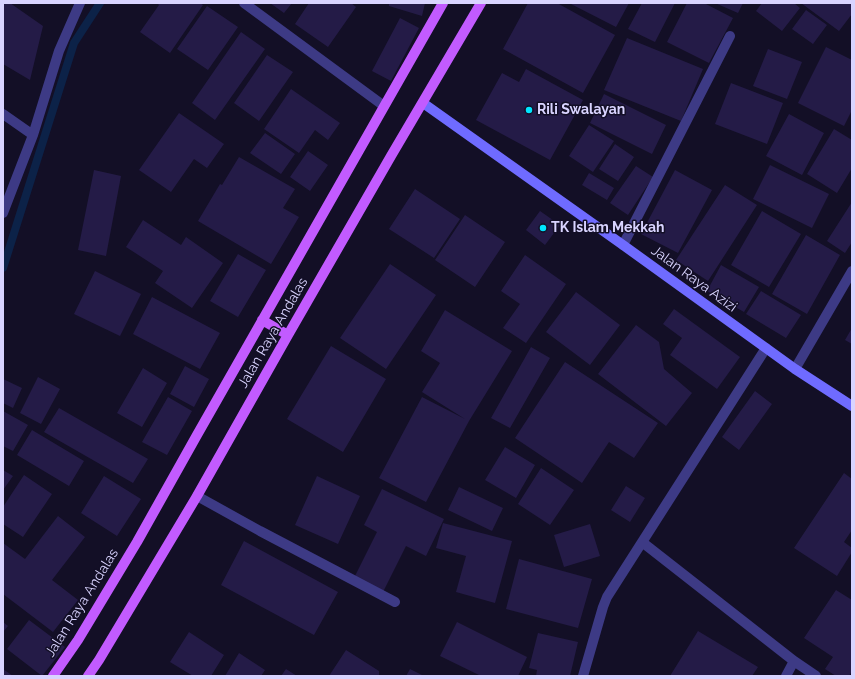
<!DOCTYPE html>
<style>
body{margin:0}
#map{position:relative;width:855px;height:679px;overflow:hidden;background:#130f26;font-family:Raleway,sans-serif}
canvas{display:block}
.frame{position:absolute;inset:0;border:4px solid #d9d4ff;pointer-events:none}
</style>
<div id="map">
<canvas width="855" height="679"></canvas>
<div class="frame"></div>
</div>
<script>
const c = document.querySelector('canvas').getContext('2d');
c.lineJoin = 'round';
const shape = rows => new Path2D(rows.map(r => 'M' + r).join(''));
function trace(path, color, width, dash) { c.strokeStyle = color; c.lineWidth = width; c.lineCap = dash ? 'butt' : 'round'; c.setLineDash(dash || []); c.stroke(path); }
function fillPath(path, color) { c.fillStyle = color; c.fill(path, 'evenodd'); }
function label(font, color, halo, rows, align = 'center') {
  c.font = font + ' Raleway,sans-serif'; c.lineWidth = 3; c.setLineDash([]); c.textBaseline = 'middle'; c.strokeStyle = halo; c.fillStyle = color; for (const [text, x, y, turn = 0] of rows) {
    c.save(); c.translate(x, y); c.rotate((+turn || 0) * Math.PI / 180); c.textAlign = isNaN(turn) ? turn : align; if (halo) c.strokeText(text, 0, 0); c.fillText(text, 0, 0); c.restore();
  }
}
trace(shape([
 [3,268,74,43,100,3]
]), '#0c2248', 8);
fillPath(shape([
 [3,3,10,3,43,26,30,80,3,64],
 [157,3,200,3,203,5,170,53,140,32,159,5],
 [270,3,292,3,284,13],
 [309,3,351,3,356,7,328,47,295,24],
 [389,3,425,3,422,16,389,6],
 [528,3,557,3,615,35,583,93,503,49],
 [569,3,629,3,616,27],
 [642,3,675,3,655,42,628,29],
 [687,3,704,3,733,18,709,63,667,42],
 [715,3,743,3,738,13],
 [762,3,794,3,800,8,782,31,756,11],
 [801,3,852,3,852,14,839,31],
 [207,6,238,27,208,70,177,49],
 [806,10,827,25,813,44,792,29],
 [400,18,419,28,391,81,372,71],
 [241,32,265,49,215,120,192,103],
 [627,38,703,69,681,121,604,90],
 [826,47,852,60,852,110,844,126,798,103],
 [768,49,802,62,787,99,753,86],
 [267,55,293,72,259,121,234,103],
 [526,69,583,100,550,160,476,120,502,73,519,82],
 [731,83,783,103,767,144,715,124],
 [291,89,340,123,328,140,315,130,299,153,264,129],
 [604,94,666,125,652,154,590,123],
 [179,113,224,144,207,168,194,159,171,192,139,170],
 [789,114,824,133,802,175,766,156],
 [589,125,614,141,593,172,569,156],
 [834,129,852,140,852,168,837,193,807,174],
 [265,133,295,154,281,174,250,153],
 [615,144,634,157,618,181,599,169],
 [308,151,328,165,310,191,290,177],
 [239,157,295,189,283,208,299,217,271,264,198,221,220,184,222,185],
 [770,165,829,194,812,228,753,199],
 [636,166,653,177,628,215,610,203],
 [94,170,121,176,106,256,78,250],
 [675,170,712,190,678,253,641,234],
 [589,173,614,188,607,200,582,185],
 [725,185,757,205,708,281,676,260],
 [415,189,460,219,434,258,389,229],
 [852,202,852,242,845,253,827,241],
 [540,211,560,225,545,245,526,230],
 [762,211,801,234,769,287,731,265],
 [465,215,505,242,475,287,435,260],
 [143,220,181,245,186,237,223,263,192,308,155,283,163,271,126,247],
 [806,235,840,255,807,314,772,294],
 [238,254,266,270,238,317,210,301],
 [525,255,566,284,526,343,503,328,520,304,501,291],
 [390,264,436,295,386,369,340,338],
 [721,265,759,287,744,312,707,291],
 [95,271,141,294,120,336,74,314],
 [761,291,801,315,786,338,746,314],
 [576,292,620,325,590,365,546,332],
 [152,297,220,333,200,369,133,334],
 [674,309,740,357,717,389,670,355,682,338,663,324],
 [445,310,512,351,469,421,426,502,379,478,422,397,465,419,422,392,440,363,421,351],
 [636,325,659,342,664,369,692,393,666,426,598,374],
 [852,328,852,344,845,340],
 [331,346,386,379,343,452,287,419],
 [531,347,550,358,510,428,491,418],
 [565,362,658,423,634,458,609,442,582,483,515,438],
 [185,366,209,379,194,407,170,394],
 [143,368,167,383,142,427,117,413],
 [38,377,60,389,41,424,20,413],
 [3,379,22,388,13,408,3,403],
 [755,391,772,404,739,450,722,437],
 [168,397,192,411,167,455,142,442],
 [59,408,148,459,133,483,44,432],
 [3,411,28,425,13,451,3,446],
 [32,430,84,461,69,486,17,455],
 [505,447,535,465,516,498,485,480],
 [541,468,574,490,550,525,518,504],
 [3,470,13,476,3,490],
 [844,473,852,479,852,530,844,542,852,548,852,552,837,576,794,548],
 [24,475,52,494,23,537,3,524,3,507],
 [104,476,141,499,117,536,81,513],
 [317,476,360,496,338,544,295,525],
 [626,486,645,498,630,522,611,510],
 [459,487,503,508,492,531,448,510],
 [382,489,444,519,426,556,406,546,383,592,354,578,377,532,364,525],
 [58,516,85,537,52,580,78,600,53,632,3,594,3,543,25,559],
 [443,523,512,541,495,603,456,592,466,556,436,548],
 [590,524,600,556,564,567,554,535],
 [244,541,338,592,314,635,221,585],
 [519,559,592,579,578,628,506,609],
 [836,590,852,600,852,671,849,676,836,676,825,669,833,657,804,638],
 [29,620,65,647,42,676,7,649],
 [3,622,8,626,3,632],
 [457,622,527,657,518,676,481,676,440,656],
 [698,631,758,667,752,676,670,676],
 [189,632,224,655,211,676,193,676,170,662],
 [538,633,578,642,570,676,536,676,537,670,529,668],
 [346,650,379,671,379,676,329,676],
 [239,653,265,670,261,676,225,676],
 [3,669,13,676,3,676],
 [286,669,297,676,281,676],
 [410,669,424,676,406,676]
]), '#241b47');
trace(shape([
 [244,3,384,106],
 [3,114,33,135],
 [3,213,33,135,59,51,80,3],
 [623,245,730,36],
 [795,369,852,271],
 [197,496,260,531,395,602],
 [642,542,794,661,786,676],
 [794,661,816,676],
 [583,676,603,607,607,597,766,348]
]), '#3d3a85', 10);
trace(shape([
 [423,103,623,245,795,369,852,406]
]), '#6f6bff', 10);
trace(shape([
 [262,320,288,335],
 [53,676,78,640,137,542,197,435,443,3],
 [88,676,99,660,197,496,288,335,391,156,481,3]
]), '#c25bff', 10);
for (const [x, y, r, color] of [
 [529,110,4,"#00e5ff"],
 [543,228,4,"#00e5ff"]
]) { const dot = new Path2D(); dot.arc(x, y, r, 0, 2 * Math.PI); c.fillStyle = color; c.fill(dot); trace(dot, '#130f26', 1.5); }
label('bold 14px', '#d9d4ff', '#130f26', [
 ["Rili Swalayan",537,110],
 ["TK Islam Mekkah",551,228]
], 'left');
label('14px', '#d9d4ff', '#130f26', [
 ["Jalan Raya Azizi",694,279,36],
 ["Jalan Raya Andalas",273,333,-60],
 ["Jalan Raya Andalas",82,603,-58]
]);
</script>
